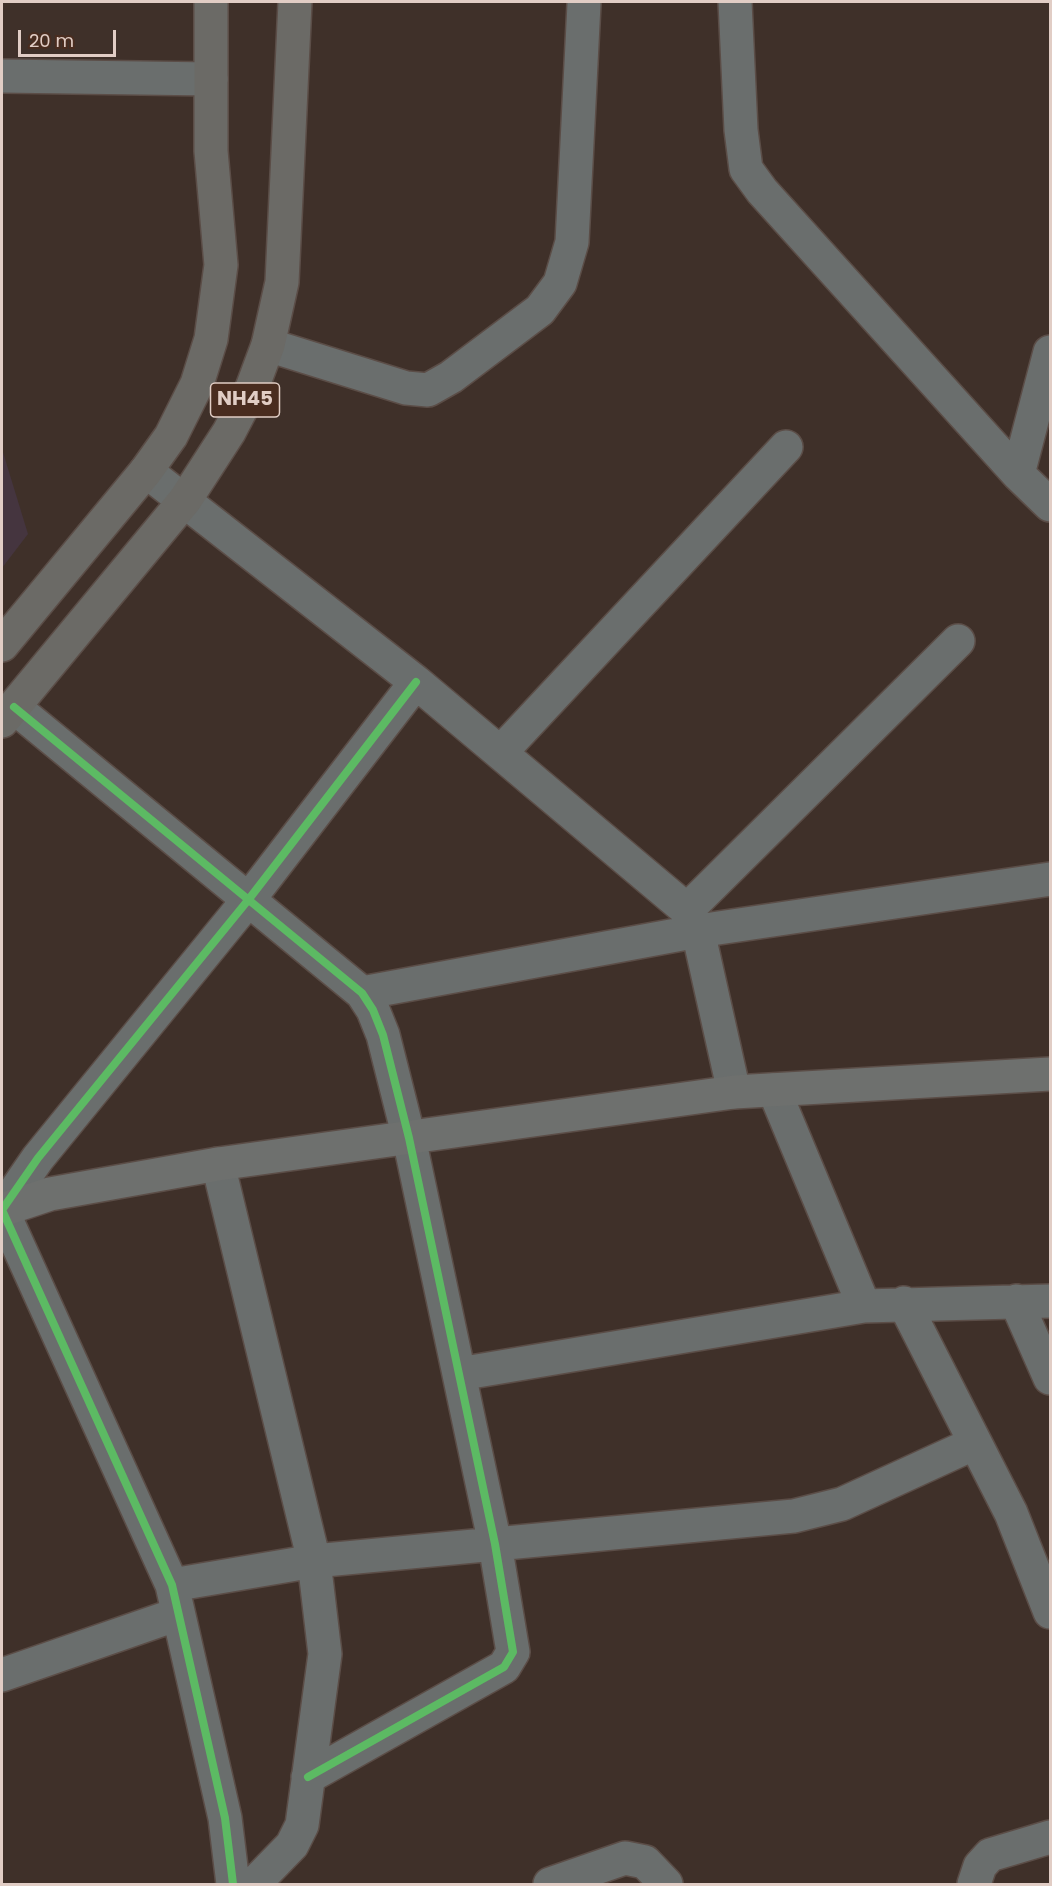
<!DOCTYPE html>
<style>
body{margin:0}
#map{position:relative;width:1052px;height:1886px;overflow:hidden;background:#3f3029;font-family:Poppins,sans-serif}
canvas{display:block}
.frame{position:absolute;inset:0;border:3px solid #e1cdc5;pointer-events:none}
.scale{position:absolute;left:18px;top:30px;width:98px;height:27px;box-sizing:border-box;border:3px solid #e1cdc5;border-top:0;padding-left:8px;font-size:18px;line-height:21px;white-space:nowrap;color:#e1cdc5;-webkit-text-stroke:4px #492c1f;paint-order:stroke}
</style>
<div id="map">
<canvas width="1052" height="1886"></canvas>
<div class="frame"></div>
<div class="scale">20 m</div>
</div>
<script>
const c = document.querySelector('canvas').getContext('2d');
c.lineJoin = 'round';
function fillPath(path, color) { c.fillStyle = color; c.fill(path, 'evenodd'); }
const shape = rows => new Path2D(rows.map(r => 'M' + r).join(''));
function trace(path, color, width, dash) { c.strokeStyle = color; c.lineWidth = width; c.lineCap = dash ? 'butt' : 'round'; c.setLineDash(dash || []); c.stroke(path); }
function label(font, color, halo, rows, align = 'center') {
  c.font = font + ' Poppins,sans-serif'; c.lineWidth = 6; c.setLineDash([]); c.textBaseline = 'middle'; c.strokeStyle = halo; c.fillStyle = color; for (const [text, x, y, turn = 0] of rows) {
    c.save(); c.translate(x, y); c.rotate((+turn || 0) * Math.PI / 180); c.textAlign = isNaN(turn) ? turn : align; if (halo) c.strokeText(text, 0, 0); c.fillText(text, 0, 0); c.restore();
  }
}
fillPath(shape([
 [2,449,28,534,2,568]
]), '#45353f');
const street = shape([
 [735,2,741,130,746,169,762,191,1018,474,1050,505],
 [2,76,211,79],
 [268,345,406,388,428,390,451,377,540,310,560,283,572,242,584,4],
 [146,471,416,682,687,910,698,931,734,1092],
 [1018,474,1050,352],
 [14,707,362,993,373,1010,383,1035,409,1138,495,1544,513,1652,504,1667,308,1777],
 [501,752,786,447],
 [687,910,958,641],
 [362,993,698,931,1050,879],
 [774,1090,864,1306],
 [218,1164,314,1561,325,1654,302,1825,292,1845,254,1884],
 [1016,1301,1050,1378],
 [904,1303,1011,1513,1050,1612],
 [459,1374,864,1306,1050,1301],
 [172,1585,314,1561,794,1516,842,1504,975,1443],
 [2,1675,178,1614],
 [233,1884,225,1818,172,1585,2,1210,38,1158,249,899,416,682],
 [550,1884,625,1858,645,1862,666,1884],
 [974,1884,980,1866,990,1855,1050,1837]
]);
const secondary = shape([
 [2,1210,50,1194,218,1164,734,1092,1050,1074]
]);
const highway = shape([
 [2,645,146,471,171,436,197,384,211,339,221,265,211,151,211,2],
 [2,721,185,500,229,432,252,388,268,345,282,282,295,2]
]);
trace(street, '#5b4d47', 36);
trace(secondary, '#5b4d47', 36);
trace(highway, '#5b4d47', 36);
trace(street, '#6a6e6d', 33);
trace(secondary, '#6e706e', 33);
trace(highway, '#6b6a66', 33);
trace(shape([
 [14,707,362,993,373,1010,383,1035,409,1138,495,1544,513,1652,504,1667,308,1777],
 [233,1884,225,1818,172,1585,2,1210,38,1158,249,899,416,682]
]), '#5cba63', 8);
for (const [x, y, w] of [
 [245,400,69]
]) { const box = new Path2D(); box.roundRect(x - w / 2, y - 17, w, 34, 4.5); c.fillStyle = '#492c1f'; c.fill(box); trace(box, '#e1cdc5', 1.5); }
label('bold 20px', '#e1cdc5', null, [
 ["NH45",245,400]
]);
</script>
